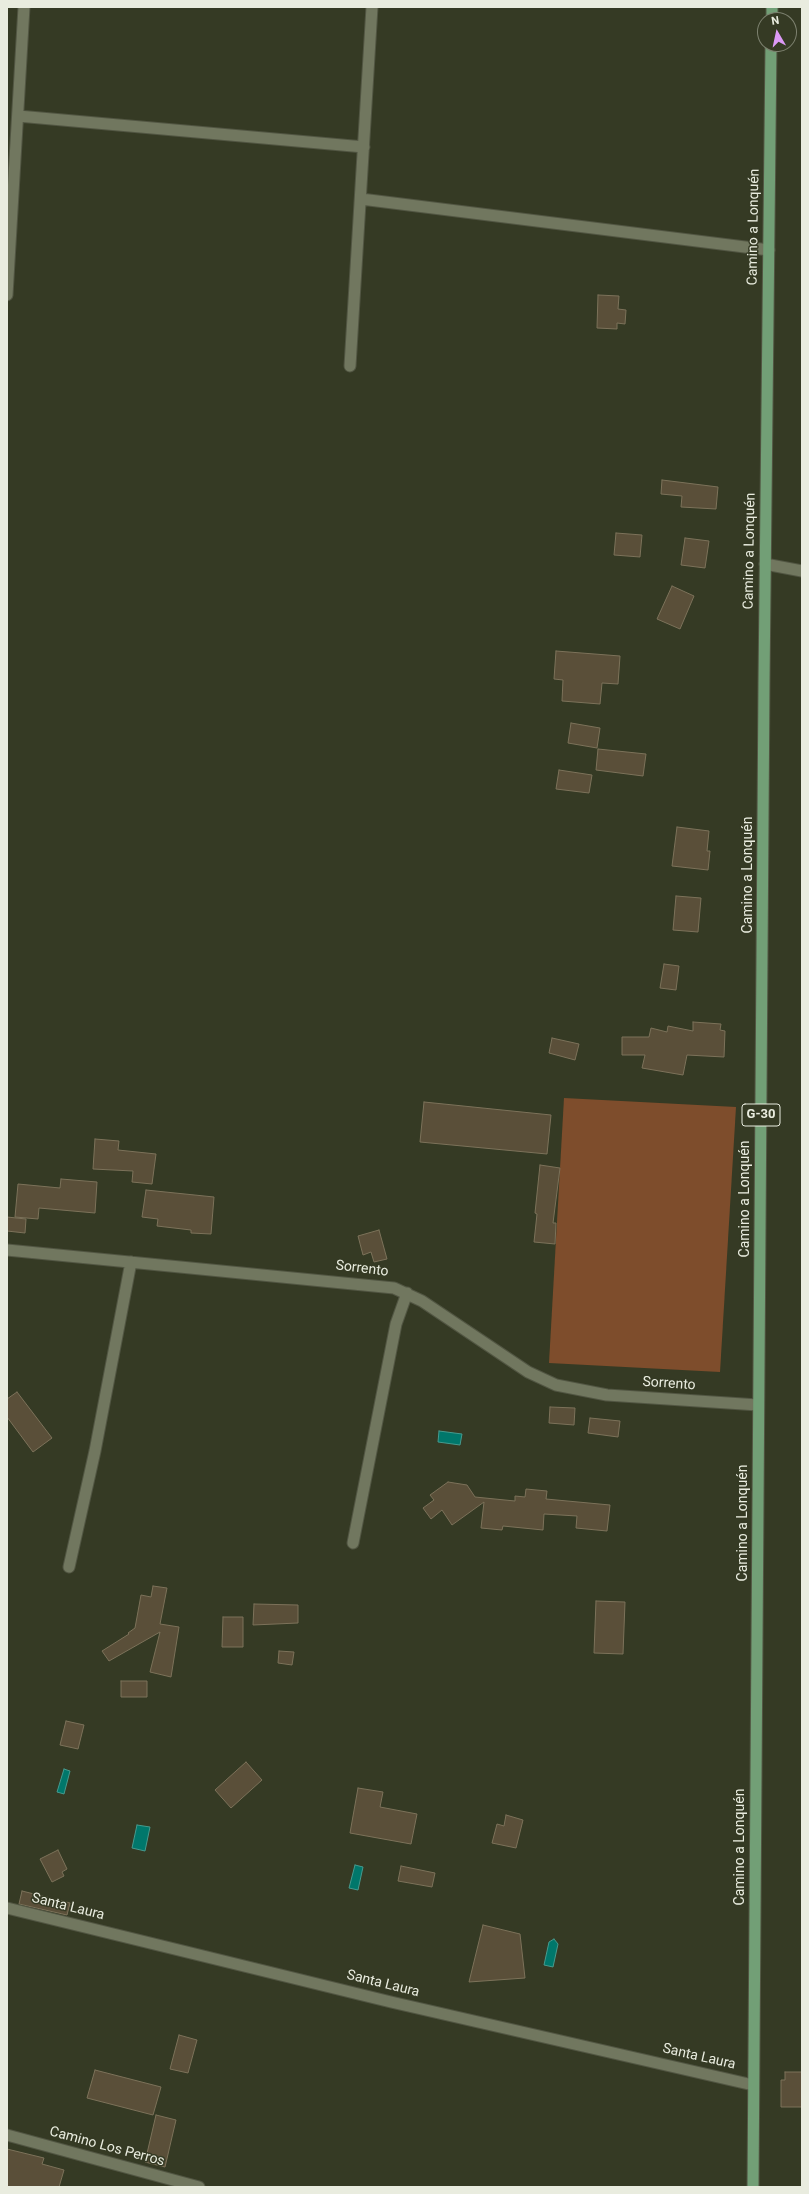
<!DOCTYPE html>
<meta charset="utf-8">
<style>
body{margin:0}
#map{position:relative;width:809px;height:2194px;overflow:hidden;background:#353a24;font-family:Roboto,sans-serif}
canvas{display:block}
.frame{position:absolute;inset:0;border:8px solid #e9ecdf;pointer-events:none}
.north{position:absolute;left:757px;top:12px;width:40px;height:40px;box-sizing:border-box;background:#353a24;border:1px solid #7d816f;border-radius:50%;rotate:351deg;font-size:11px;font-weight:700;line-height:16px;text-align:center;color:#e9ecdf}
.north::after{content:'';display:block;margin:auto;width:14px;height:18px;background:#dc99f5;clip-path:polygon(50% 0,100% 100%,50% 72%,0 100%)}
</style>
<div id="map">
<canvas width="809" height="2194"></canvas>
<div class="frame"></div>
<div class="north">N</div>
</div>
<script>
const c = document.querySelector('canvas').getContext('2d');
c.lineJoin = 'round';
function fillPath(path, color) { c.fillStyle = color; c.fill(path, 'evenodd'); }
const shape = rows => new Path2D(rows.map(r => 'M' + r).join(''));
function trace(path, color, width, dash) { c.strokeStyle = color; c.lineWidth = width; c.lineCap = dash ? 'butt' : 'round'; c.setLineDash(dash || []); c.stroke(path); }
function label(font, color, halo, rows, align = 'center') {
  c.font = font + ' Roboto,sans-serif'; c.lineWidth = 3; c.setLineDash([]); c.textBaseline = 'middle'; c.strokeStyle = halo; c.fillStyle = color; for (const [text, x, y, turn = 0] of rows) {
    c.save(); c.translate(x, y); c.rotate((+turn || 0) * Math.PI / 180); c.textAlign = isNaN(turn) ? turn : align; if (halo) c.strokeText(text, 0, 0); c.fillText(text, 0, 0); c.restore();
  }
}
fillPath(shape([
 [564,1098,736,1107,720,1372,549,1363]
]), '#7e4d2c');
const water = shape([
 [439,1431,462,1434,460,1445,438,1442,439,1431],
 [64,1769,70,1771,64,1794,57,1792,64,1769],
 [137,1825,150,1827,145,1851,132,1848,137,1825],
 [355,1865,363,1867,358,1890,349,1888,355,1865],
 [554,1939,558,1944,553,1967,544,1965,549,1942,554,1939]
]);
fillPath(water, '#00776b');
trace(water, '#469a8e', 1);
const building = shape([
 [598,295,619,296,618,309,626,310,625,324,617,323,617,329,597,328,598,295],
 [662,480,718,487,716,509,681,507,682,496,661,494,662,480],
 [616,533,642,535,640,557,614,555,616,533],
 [685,538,709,541,705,568,681,565,685,538],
 [672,586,694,596,680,629,657,619,672,586],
 [556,651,620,656,618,684,602,683,600,704,562,701,563,680,554,679,556,651],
 [571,723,600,728,597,748,568,743,571,723],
 [598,749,646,754,643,776,596,770,598,749],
 [559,770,592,775,589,793,556,789,559,770],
 [677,827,709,831,707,851,710,851,708,870,672,866,677,827],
 [676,896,701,898,698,932,673,930,676,896],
 [664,964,679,966,676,990,660,988,664,964],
 [693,1022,721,1024,720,1030,725,1031,724,1057,687,1055,683,1075,642,1068,645,1055,622,1055,622,1037,649,1037,651,1028,667,1032,668,1026,693,1031,693,1022],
 [552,1038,579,1044,575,1060,549,1053,552,1038],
 [424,1102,551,1115,547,1154,420,1142,424,1102],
 [95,1139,119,1141,118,1150,156,1154,152,1184,132,1182,133,1171,93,1169,95,1139],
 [540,1165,560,1168,553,1223,556,1223,555,1244,534,1242,537,1214,535,1213,540,1165],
 [61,1179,97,1182,95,1213,39,1208,38,1219,15,1217,18,1184,60,1188,61,1179],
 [146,1190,214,1197,211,1234,191,1233,191,1230,157,1226,158,1219,142,1217,146,1190],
 [7,1217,26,1219,25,1233,7,1231,7,1217],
 [379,1230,387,1259,374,1262,371,1252,363,1255,358,1236,379,1230],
 [17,1392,52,1438,33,1452,7,1417,7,1399,17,1392],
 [550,1407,575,1408,574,1425,549,1423,550,1407],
 [590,1418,620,1421,618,1437,588,1433,590,1418],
 [448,1482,467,1485,475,1497,515,1501,515,1496,525,1497,526,1489,547,1491,546,1499,610,1505,607,1531,576,1528,577,1516,544,1514,543,1530,503,1526,502,1530,481,1528,484,1502,452,1525,442,1510,431,1519,423,1508,434,1500,430,1495,448,1482],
 [153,1586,167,1588,160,1624,179,1627,171,1677,150,1672,160,1632,109,1661,102,1651,129,1634,128,1633,135,1628,141,1595,151,1597,153,1586],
 [596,1601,625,1602,623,1654,594,1653,596,1601],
 [254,1604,298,1605,298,1623,253,1625,254,1604],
 [223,1617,243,1617,243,1647,222,1647,223,1617],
 [279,1651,294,1652,292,1665,278,1663,279,1651],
 [121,1681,147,1681,147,1697,121,1697,121,1681],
 [66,1721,84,1725,78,1749,60,1745,66,1721],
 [246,1762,262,1780,231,1808,215,1790,246,1762],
 [358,1788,383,1792,380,1807,417,1814,411,1844,350,1833,358,1788],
 [506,1815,523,1820,516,1848,492,1843,497,1824,504,1826,506,1815],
 [58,1850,67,1869,62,1872,64,1876,52,1882,40,1859,58,1850],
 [401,1866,435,1873,432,1887,398,1881,401,1866],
 [22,1891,70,1903,67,1915,19,1904,22,1891],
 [483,1925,520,1934,525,1978,469,1982,483,1925],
 [179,2035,197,2040,188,2073,170,2069,179,2035],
 [95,2070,161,2087,153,2115,87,2098,95,2070],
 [785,2072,802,2072,802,2107,781,2107,781,2080,785,2080,785,2072],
 [156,2115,176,2120,165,2167,145,2162,156,2115],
 [7,2149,44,2158,42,2164,64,2170,59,2187,7,2187,7,2149]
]);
fillPath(building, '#5a4f39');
trace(building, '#7c725a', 1);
const minor = shape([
 [18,116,364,147],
 [361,199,769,250],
 [7,295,24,7],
 [350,366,372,7],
 [765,564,802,571],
 [7,1250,394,1288,422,1301,528,1372,556,1385,607,1395,758,1405],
 [353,1543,396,1324,407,1293],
 [69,1567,95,1451,131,1262],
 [7,1908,391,2002,753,2085],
 [7,2135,199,2187]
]);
const primary = shape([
 [772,20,772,7],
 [753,2187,764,682,771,44]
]);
trace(minor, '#525643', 13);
trace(primary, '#525643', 13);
trace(minor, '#71775f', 11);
trace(primary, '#729f76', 11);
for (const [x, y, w] of [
 [761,1115,38]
]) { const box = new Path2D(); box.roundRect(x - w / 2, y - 11, w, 22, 3); c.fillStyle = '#353a24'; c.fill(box); trace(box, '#e9ecdf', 1); }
label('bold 13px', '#e9ecdf', null, [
 ["G-30",761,1115]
]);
label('14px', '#e9ecdf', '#353a24', [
 ["Camino a Lonquén",754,227,-89],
 ["Camino a Lonquén",750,551,-89],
 ["Camino a Lonquén",748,875,-90],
 ["Camino a Lonquén",745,1199,-90],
 ["Sorrento",362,1269,7],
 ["Sorrento",669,1384,4],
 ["Camino a Lonquén",743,1523,-90],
 ["Camino a Lonquén",740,1847,-90],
 ["Santa Laura",68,1907,14],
 ["Santa Laura",383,1984,14],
 ["Santa Laura",699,2057,13],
 ["Camino Los Perros",107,2147,15]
]);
</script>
